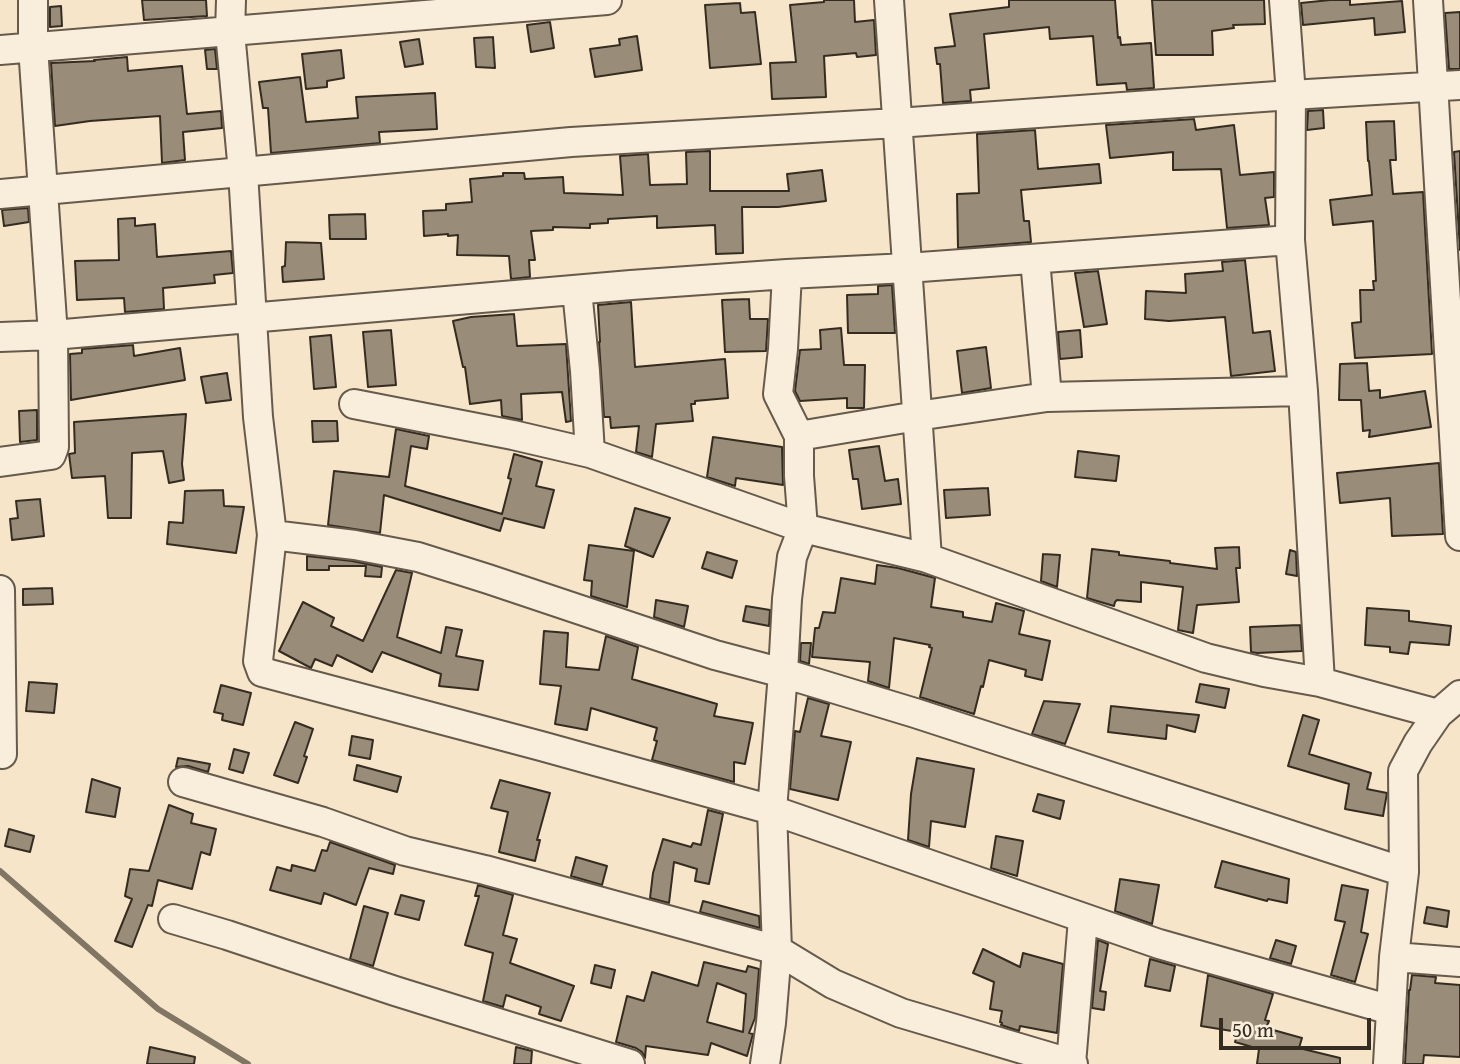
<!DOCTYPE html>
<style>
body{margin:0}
#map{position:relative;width:1460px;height:1064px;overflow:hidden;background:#f6e5c9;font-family:"Gentium Book Plus",serif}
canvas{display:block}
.scale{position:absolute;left:1219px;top:1018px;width:152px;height:32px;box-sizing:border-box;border:4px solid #352c21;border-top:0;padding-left:9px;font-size:21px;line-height:24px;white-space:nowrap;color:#352c21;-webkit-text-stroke:5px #f9eedc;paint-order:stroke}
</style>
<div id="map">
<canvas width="1460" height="1064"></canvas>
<div class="scale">50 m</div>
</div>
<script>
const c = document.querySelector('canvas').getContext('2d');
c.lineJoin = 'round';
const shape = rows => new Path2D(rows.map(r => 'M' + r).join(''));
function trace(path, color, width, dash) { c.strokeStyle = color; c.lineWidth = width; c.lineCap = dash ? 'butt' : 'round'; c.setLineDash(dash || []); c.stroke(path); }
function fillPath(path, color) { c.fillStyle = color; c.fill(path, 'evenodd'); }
trace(shape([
 [0,871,158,1009,248,1064]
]), '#817564', 6);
const building = shape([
 [142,0,206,0,207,16,144,20,142,0],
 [824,0,854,0,855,22,874,20,876,55,857,57,856,53,824,56,826,97,772,99,770,63,796,62,790,5,824,2,824,0],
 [1009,0,1115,0,1118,38,1120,37,1121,45,1151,43,1154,88,1127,90,1126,83,1097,85,1093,36,1050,39,1049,27,984,34,989,88,970,90,971,101,943,103,940,64,937,64,935,48,955,46,950,14,1009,7,1009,0],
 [1152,0,1264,0,1265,24,1233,25,1234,28,1212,31,1213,55,1156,55,1152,0],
 [1330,0,1350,0,1350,5,1402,1,1405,32,1375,35,1374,18,1303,25,1301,3,1330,0],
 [740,3,741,13,755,12,761,64,710,68,705,5,740,3],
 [61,6,62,26,50,27,50,7,61,6],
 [1460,12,1460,69,1449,69,1445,13,1460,12],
 [550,22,554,48,531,52,527,25,550,22],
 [637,36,642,70,595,77,590,49,620,45,619,39,637,36],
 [493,37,495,68,476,67,474,38,493,37],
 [419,39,423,64,405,67,400,42,419,39],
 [215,49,217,69,207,69,205,50,215,49],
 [341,50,344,78,327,81,327,87,306,89,302,54,341,50],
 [127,57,128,71,182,66,187,114,221,111,222,128,183,132,185,160,162,163,160,116,90,121,55,126,51,63,95,61,94,60,127,57],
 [300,77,306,122,358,118,356,97,435,93,437,129,379,132,380,143,271,153,268,108,263,108,259,82,300,77],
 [1323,110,1324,128,1307,130,1308,111,1323,110],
 [1194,119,1196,130,1234,125,1240,175,1274,172,1274,197,1265,198,1269,225,1227,228,1221,169,1173,170,1173,152,1110,158,1106,125,1194,119],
 [1394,121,1396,160,1390,160,1393,194,1423,192,1432,354,1355,358,1352,323,1361,322,1360,290,1374,290,1373,281,1376,281,1373,221,1333,225,1330,200,1372,195,1369,161,1368,161,1366,122,1394,121],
 [1035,130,1038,169,1099,164,1101,183,1021,190,1024,221,1029,221,1031,242,958,248,957,194,979,193,977,134,1035,130],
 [710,151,710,191,789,191,787,174,822,170,826,201,778,207,742,207,743,253,716,254,715,225,657,228,657,216,608,219,608,223,590,224,590,228,553,227,553,230,531,231,535,260,529,260,530,277,511,279,509,256,457,255,458,235,448,236,448,234,424,236,423,211,446,210,446,204,472,202,470,179,503,176,503,173,524,173,525,179,563,177,564,193,623,195,620,156,648,154,650,185,687,184,686,152,710,151],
 [1460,151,1460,250,1454,152,1460,151],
 [28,208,29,222,4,226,2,210,28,208],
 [365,214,366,239,330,239,329,215,365,214],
 [135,218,135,226,155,224,157,257,231,251,233,273,214,275,215,283,163,288,164,309,125,312,124,298,77,300,75,261,119,260,118,219,135,218],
 [286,242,321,243,324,279,283,282,282,267,285,266,286,242],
 [1245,260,1253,333,1270,331,1275,371,1231,376,1225,317,1169,321,1145,319,1146,291,1186,293,1185,274,1223,271,1222,262,1245,260],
 [1098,271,1107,324,1084,327,1075,273,1098,271],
 [892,285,895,333,848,333,847,295,878,294,878,286,892,285],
 [749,299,750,319,768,319,766,351,725,352,722,300,749,299],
 [631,302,635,367,725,359,728,398,695,401,695,404,691,404,693,421,656,424,652,457,636,452,639,426,611,428,610,417,604,417,599,342,600,342,598,305,631,302],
 [514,314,517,346,566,344,571,421,566,422,562,392,521,394,522,420,502,416,501,400,470,404,465,367,463,367,453,321,471,317,514,314],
 [841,328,844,365,865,365,864,408,847,408,847,398,800,401,795,391,800,350,821,349,820,330,841,328],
 [391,330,396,385,368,387,363,332,391,330],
 [1080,330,1082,357,1060,359,1058,332,1080,330],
 [331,335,336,387,314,389,310,337,331,335],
 [133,345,134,356,180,348,185,380,71,400,70,354,82,353,82,349,133,345],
 [986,347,991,388,962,393,957,351,986,347],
 [1367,363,1369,391,1380,390,1380,398,1425,391,1431,427,1369,437,1370,430,1363,431,1361,400,1339,400,1340,364,1367,363],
 [227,373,231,400,206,403,201,377,227,373],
 [37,410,37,440,20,442,19,411,37,410],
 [186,414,182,464,184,480,169,483,163,451,132,453,131,518,108,518,105,476,72,478,69,454,75,453,74,422,186,414],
 [312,421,337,421,338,441,313,442,312,421],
 [396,429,429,436,427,449,411,446,405,486,502,514,511,479,508,478,514,454,542,462,536,486,554,490,544,528,504,518,500,531,384,495,380,533,328,525,334,471,389,477,396,429],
 [713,437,782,447,783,485,736,478,735,486,707,477,713,437],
 [879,446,885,481,898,479,901,504,862,509,858,479,853,479,849,450,879,446],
 [1078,451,1119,456,1116,481,1075,477,1078,451],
 [1439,463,1443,534,1392,536,1390,498,1340,503,1337,473,1439,463],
 [988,488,990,515,946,518,944,490,988,488],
 [223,490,224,506,244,507,236,553,167,544,169,522,183,523,185,491,223,490],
 [40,499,44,536,12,540,10,519,18,518,16,501,40,499],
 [635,508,670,518,653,557,625,546,635,508],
 [589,545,634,551,627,607,591,596,592,581,584,580,589,545],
 [1239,547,1240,568,1236,568,1239,602,1197,605,1193,633,1178,630,1183,587,1141,582,1141,602,1117,600,1115,602,1114,606,1087,598,1092,549,1119,552,1119,555,1170,561,1170,563,1217,569,1215,548,1239,547],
 [1290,550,1296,552,1297,576,1286,574,1290,550],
 [707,552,737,561,732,578,702,568,707,552],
 [1043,554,1060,555,1057,587,1041,581,1043,554],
 [307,556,352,561,382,567,381,577,365,576,366,566,329,566,329,570,307,570,307,556],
 [877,565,898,568,935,578,931,607,963,612,963,617,992,622,996,603,1024,611,1019,634,1050,641,1042,680,1025,676,1026,670,989,660,983,687,981,686,974,714,920,697,932,648,929,647,930,645,894,638,889,688,868,681,870,662,812,657,815,628,819,628,823,612,835,613,841,578,875,584,877,565],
 [396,570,412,573,397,637,441,653,446,627,462,630,456,656,483,661,478,690,439,686,441,674,382,652,372,672,337,655,332,666,315,659,311,668,279,651,303,602,334,618,331,626,363,641,396,570],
 [52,588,53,604,23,605,23,589,52,588],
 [656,600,688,606,684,627,654,617,656,600],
 [746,606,770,610,769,626,743,621,746,606],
 [1367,608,1409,611,1409,621,1451,626,1449,645,1410,642,1408,654,1390,652,1390,647,1365,645,1367,608],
 [1300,625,1302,651,1257,653,1251,652,1250,627,1300,625],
 [544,631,568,633,566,667,599,670,606,636,638,647,632,679,717,704,714,716,753,723,745,764,734,762,734,782,652,760,657,741,654,740,657,728,591,708,587,730,555,724,561,686,540,684,544,631],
 [801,643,811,643,809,664,800,661,801,643],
 [29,682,57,684,54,713,26,711,29,682],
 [1200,684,1229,689,1225,708,1196,702,1200,684],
 [221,685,251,693,243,725,222,720,223,714,214,712,221,685],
 [808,698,829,704,821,736,851,742,838,800,790,789,795,731,800,732,808,698],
 [1044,701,1080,704,1065,744,1032,734,1044,701],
 [1111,706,1168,712,1199,715,1195,732,1167,725,1166,739,1108,732,1111,706],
 [1303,715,1319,720,1309,754,1371,773,1367,789,1387,793,1383,816,1345,809,1349,784,1288,766,1303,715],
 [295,722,313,729,304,756,307,757,298,783,274,775,295,722],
 [352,736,373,740,370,759,349,755,352,736],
 [234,749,249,753,243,773,229,769,234,749],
 [178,758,210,764,208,772,188,766,176,767,178,758],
 [917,758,974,769,965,827,931,821,929,847,908,840,911,794,917,758],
 [357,765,401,777,397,792,354,780,357,765],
 [92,779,120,788,115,817,86,812,92,779],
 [500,780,550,793,537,840,540,840,535,861,499,852,508,812,491,808,500,780],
 [1038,794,1064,801,1060,819,1033,811,1038,794],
 [169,805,193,814,191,823,216,829,210,855,201,852,192,889,158,880,152,906,148,905,132,947,115,941,132,899,125,896,130,869,149,871,169,805],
 [708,810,723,814,709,884,695,881,697,869,674,862,669,903,650,898,653,873,663,839,691,847,693,843,701,845,708,810],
 [9,829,34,836,30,852,5,846,9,829],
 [996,836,1023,841,1017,876,991,868,996,836],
 [330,842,395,865,393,874,369,868,356,905,324,893,321,904,270,890,277,867,291,871,292,865,315,871,322,850,327,851,330,842],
 [576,857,607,866,602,885,571,876,576,857],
 [1222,861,1289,879,1287,903,1268,899,1267,901,1215,887,1222,861],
 [1120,879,1159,885,1152,924,1115,911,1120,879],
 [478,885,513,895,503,935,517,939,510,963,574,986,561,1021,539,1014,541,1007,506,995,503,1007,483,1001,493,953,465,945,479,896,475,896,478,885],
 [1342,885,1368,890,1361,932,1368,934,1355,982,1331,975,1345,922,1335,920,1342,885],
 [401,895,424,901,419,920,395,914,401,895],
 [703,901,759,916,760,928,700,912,703,901],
 [364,906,388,913,373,966,350,959,364,906],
 [1427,907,1449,911,1447,927,1424,923,1427,907],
 [1098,940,1108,944,1100,991,1106,992,1104,1010,1092,1008,1098,940],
 [1276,940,1296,946,1291,964,1270,958,1276,940],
 [983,949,1020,967,1023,953,1063,964,1057,1033,1020,1026,1019,1031,1001,1025,1002,1023,1000,1022,1002,1011,990,1009,994,982,973,973,983,949],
 [1150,959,1175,966,1170,991,1145,986,1150,959],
 [704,962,746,972,748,966,759,969,755,1018,749,1033,753,1034,747,1056,711,1043,708,1055,646,1046,645,1058,642,1052,636,1048,616,1042,627,996,644,1001,652,972,698,986,704,962],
 [717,983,746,994,743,1032,707,1022,717,983],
 [595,965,615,970,611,988,591,983,595,965],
 [1208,975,1273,994,1265,1020,1269,1021,1266,1028,1302,1038,1299,1048,1340,1058,1340,1064,1257,1064,1259,1049,1235,1042,1238,1032,1201,1026,1208,975],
 [1412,975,1436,977,1435,983,1460,985,1460,1057,1424,1055,1423,1064,1405,1064,1409,990,1410,990,1412,975],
 [150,1047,195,1057,194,1064,147,1064,150,1047],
 [516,1047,532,1051,531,1064,514,1064,516,1047]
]);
fillPath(building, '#998c78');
trace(building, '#352c21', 2);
const minor = shape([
 [231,0,230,32,243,172,258,417,272,535,258,661,262,672,541,746,772,810,1159,944,1391,1010],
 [889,0,927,558],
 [1284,0,1291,95,1290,240,1303,391,1320,682],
 [1428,0,1460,536],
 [0,50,607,0],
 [0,194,571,142,897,123,1291,95,1460,85],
 [1035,259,1047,397,1303,391],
 [577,290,585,371,590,453],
 [0,337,53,335,631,285,787,274,907,268,1290,240],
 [354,404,513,435,590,453,803,528,927,558,1206,658,1264,672,1320,682,1438,714],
 [799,436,917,416,1047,397],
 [0,462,51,455,54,447,53,335,33,47,33,0],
 [272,535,355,545,418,557,488,579,715,655,783,673,915,713,1404,872],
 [0,590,2,754],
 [183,782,323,822,405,851,485,870,777,950,833,984,901,1013,1073,1064],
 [173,919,227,935,395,991,630,1064],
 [1394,957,1460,962],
 [765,1064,771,1023,777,950,772,810,783,673,787,599,792,557,803,528,799,476,799,436,778,394,783,349,787,274],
 [1071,1064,1083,919],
 [1388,1064,1394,957,1404,872,1403,771,1418,743,1438,714,1460,695]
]);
trace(minor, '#655a4b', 32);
trace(minor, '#f9eedc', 28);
</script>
